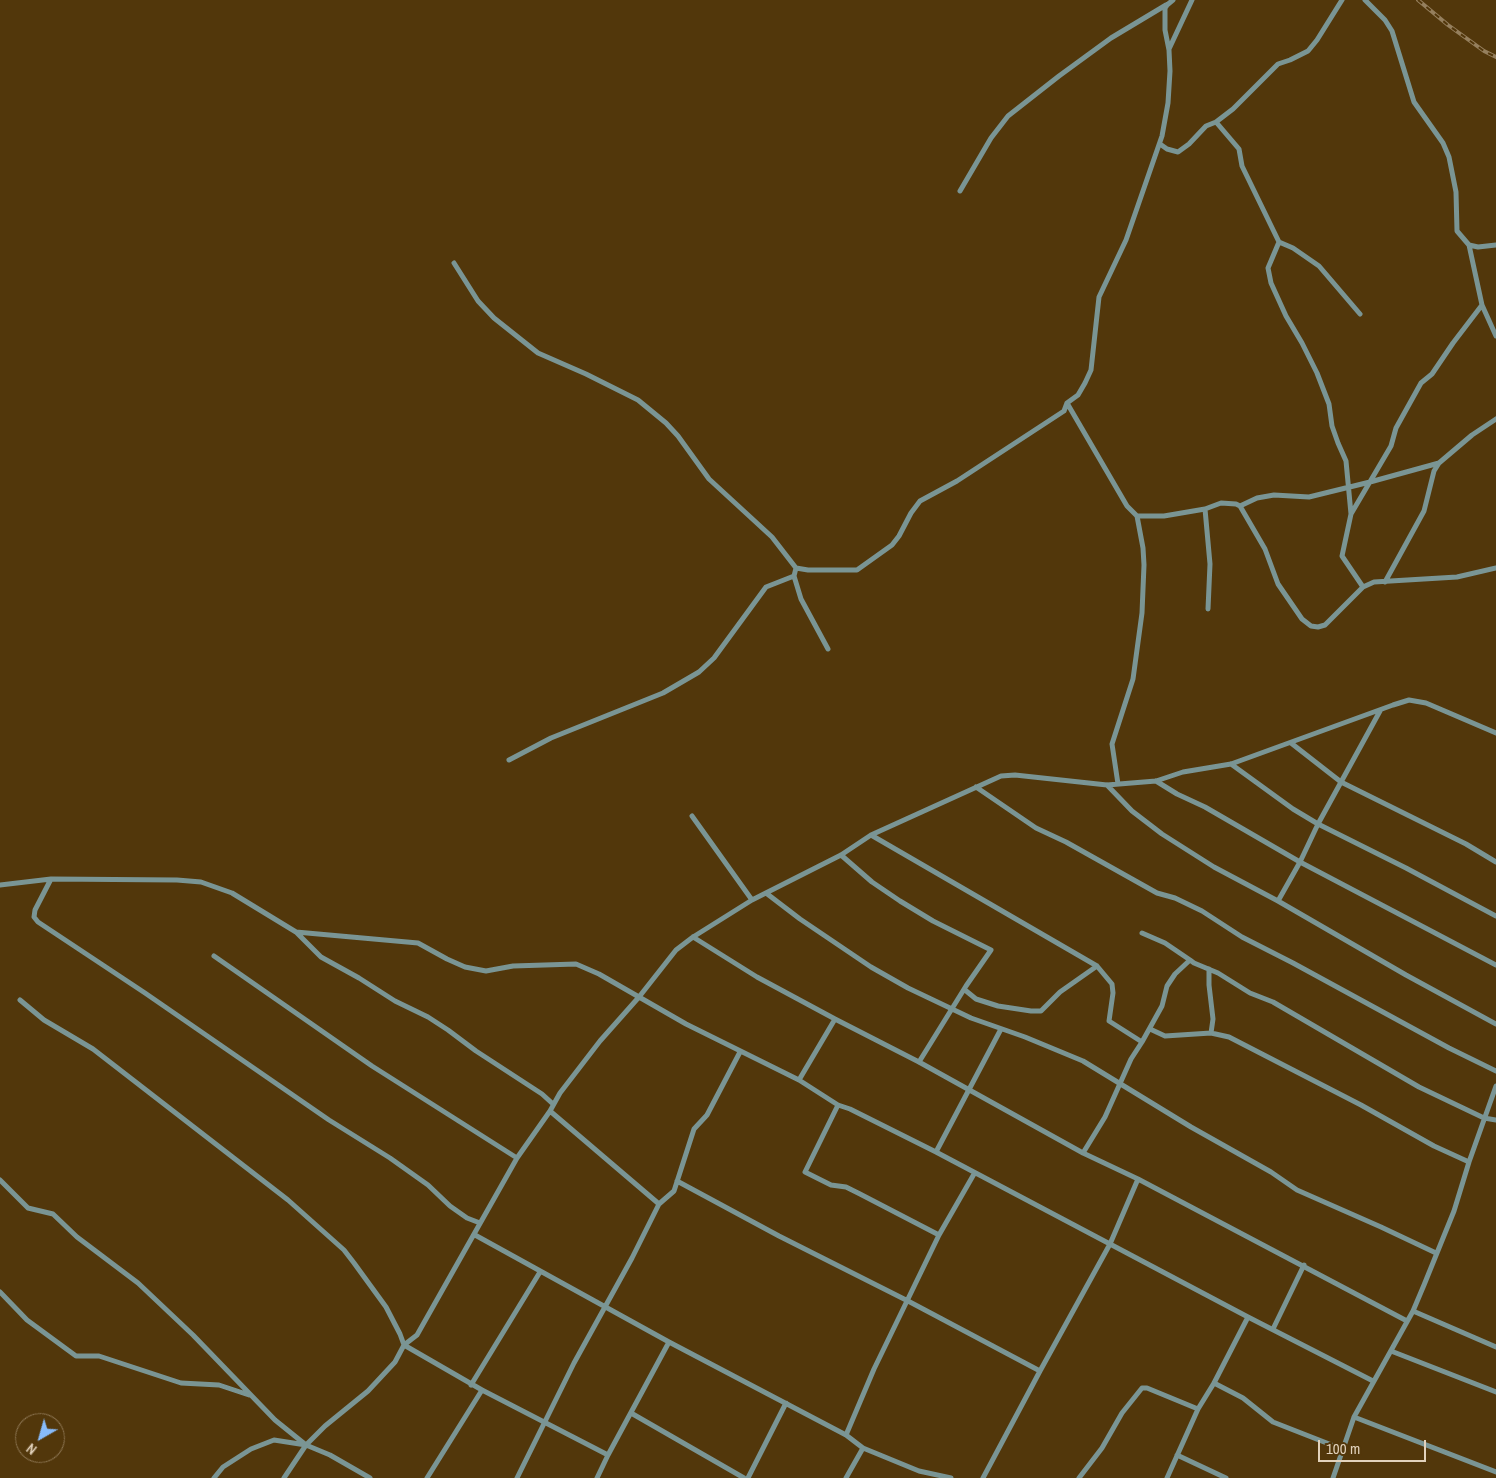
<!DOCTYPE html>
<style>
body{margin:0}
#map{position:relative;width:1496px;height:1478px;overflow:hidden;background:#52370b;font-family:"Archivo Narrow",sans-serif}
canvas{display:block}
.north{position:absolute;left:15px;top:1413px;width:50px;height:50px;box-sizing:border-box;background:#52370b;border:1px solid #8c7552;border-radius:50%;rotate:218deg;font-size:14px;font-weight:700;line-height:20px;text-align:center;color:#e2d2bc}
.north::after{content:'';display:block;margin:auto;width:18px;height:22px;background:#87bbfb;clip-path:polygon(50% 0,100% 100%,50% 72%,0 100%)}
.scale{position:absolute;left:1318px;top:1440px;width:108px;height:22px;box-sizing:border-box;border:2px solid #e2d2bc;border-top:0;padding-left:6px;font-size:15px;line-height:18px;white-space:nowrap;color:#e2d2bc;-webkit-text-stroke:4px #52370b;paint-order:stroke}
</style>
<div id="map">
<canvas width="1496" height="1478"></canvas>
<div class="north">N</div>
<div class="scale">100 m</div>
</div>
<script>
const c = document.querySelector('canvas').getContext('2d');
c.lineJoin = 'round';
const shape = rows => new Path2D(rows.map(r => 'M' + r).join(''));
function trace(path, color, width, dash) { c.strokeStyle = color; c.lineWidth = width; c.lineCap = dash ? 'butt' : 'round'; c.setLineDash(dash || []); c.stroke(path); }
trace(shape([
 [1365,0,1385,20,1392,31,1414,102,1443,143,1449,157,1456,192,1457,231,1469,245,1478,247,1496,245],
 [1169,49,1192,0],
 [1216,122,1239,149,1242,166,1279,242,1268,268,1271,283,1286,316,1302,343,1317,373,1329,404,1332,426,1338,443,1346,461,1351,514],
 [1160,144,1167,149,1178,152,1189,144,1206,126,1216,122,1233,109,1278,64,1290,60,1308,51,1317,40,1342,0],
 [960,191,991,138,1008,116,1059,76,1111,38,1166,5],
 [1279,242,1293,248,1319,266,1360,314],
 [1469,245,1482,305,1496,336],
 [454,263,478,301,494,318,538,353,586,374,638,400,666,423,678,436,709,479,772,537,796,568,808,570,857,570,892,545,899,536,911,513,920,501,957,481,1064,411,1067,403,1078,395,1085,383,1091,370,1099,297,1126,240,1162,136,1168,103,1170,71,1169,50,1165,30,1165,8,1167,5,1173,0],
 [1067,403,1127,506,1137,516,1164,516,1205,509],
 [1240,506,1257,498,1274,495,1309,497,1370,482,1439,463],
 [794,576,801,599,828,649],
 [1385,582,1424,511,1434,471,1439,463,1472,435,1496,419],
 [1363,587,1342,556,1351,514,1391,446,1396,428,1421,383,1432,374,1453,343,1482,305],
 [1208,609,1210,564,1205,509,1221,503,1236,504,1240,506,1265,549,1278,584,1302,619,1311,626,1318,627,1325,625,1363,587,1374,582,1457,577,1496,568],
 [1291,743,1341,782,1466,844,1496,862],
 [509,760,551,738,663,693,699,672,714,658,766,587,794,576,796,568],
 [1231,764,1293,809,1318,824,1406,868,1496,916],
 [1156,781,1177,794,1205,807,1300,862,1496,965],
 [1118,784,1112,744,1133,679,1142,613,1144,565,1143,548,1137,516],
 [1107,785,1132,811,1162,834,1214,867,1278,901,1406,975,1496,1024],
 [976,787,1036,828,1066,842,1157,893,1175,898,1202,911,1242,937,1293,963,1449,1048,1496,1071],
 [692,816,752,900],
 [871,835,1097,966,1112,984,1113,993,1109,1021,1142,1042,1162,1006,1167,986,1175,974,1190,960,1194,963,1218,973,1250,993,1273,1002,1419,1087,1484,1118,1496,1120],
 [841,855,872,882,900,901,933,921,991,950,966,986,919,1062],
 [51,879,35,910,34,917,38,922,145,993,329,1120,390,1158,428,1185,450,1206,467,1218,480,1223],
 [0,885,51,879,177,880,201,882,232,893,296,932,418,943,447,959,465,967,486,971,513,966,576,964,599,974,686,1024,799,1080,838,1105,850,1109,936,1152,1248,1317,1373,1381],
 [766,893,800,919,871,967,908,988,971,1018,1025,1037,1083,1061,1191,1127,1271,1172,1297,1190,1381,1227,1436,1253],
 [1278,901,1300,862,1318,824,1380,711],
 [296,932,321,957,359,978,395,1001,428,1017,448,1030,476,1051,542,1094,553,1104],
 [1142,933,1165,943,1190,960],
 [693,937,757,977,835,1019,919,1062,1083,1153,1138,1179,1407,1321],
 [214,956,372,1066,517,1158],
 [1209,969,1209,985,1213,1019,1211,1033],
 [965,990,976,999,998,1006,1031,1011,1041,1011,1060,992,1097,966],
 [20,1000,44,1020,93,1049,288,1200,344,1250,354,1263,386,1307,400,1334,404,1345,482,1390,427,1478],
 [1150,1029,1165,1036,1211,1033,1229,1037,1361,1105,1434,1146,1469,1162],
 [799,1080,835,1019],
 [838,1105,805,1172,831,1185,846,1187,860,1194,939,1235],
 [550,1111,659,1204],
 [936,1152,1001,1029],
 [1083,1153,1105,1117,1131,1059,1142,1042],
 [0,1180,28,1208,53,1214,77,1237,138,1283,193,1335,275,1420,306,1445],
 [677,1181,779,1236,908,1301,1040,1371,1110,1244,1138,1179],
 [475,1235,669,1342,846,1435,863,1448,846,1478],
 [0,1292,27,1320,76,1356,99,1356,181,1383,219,1385,249,1395],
 [1413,1311,1496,1347],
 [1273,1329,1304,1265],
 [1391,1351,1496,1392],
 [1214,1383,1243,1398,1273,1422,1342,1449],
 [471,1385,540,1272],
 [482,1390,608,1455,597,1478],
 [631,1413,744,1478],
 [1354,1417,1496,1472],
 [846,1435,874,1369,939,1235,974,1174],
 [863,1448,919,1471,951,1478],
 [608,1455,669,1342],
 [1177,1455,1226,1478],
 [214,1478,223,1467,251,1449,274,1440,306,1445,330,1455,370,1478],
 [284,1478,306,1445,325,1426,368,1391,395,1362,404,1345,417,1335,517,1158,550,1111,560,1093,600,1041,639,997,676,950,693,937,752,900,841,855,871,835,1001,776,1015,775,1107,785,1156,781,1183,772,1231,764,1393,705,1409,700,1426,703,1496,733],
 [517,1478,574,1363,632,1258,659,1204,674,1191,694,1129,707,1115,740,1052],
 [748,1478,786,1403],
 [983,1478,1040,1371],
 [1079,1478,1102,1448,1122,1413,1142,1388,1147,1388,1198,1409],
 [1167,1478,1198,1409,1214,1383,1248,1317],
 [1333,1478,1354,1417,1413,1311,1424,1285,1454,1211,1469,1162,1496,1086]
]), '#7a9594', 5);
const rail = shape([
 [1418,0,1448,25,1484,51,1496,57]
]);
trace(rail, '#957f5d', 4);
trace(rail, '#52370b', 2, [5.5]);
</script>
